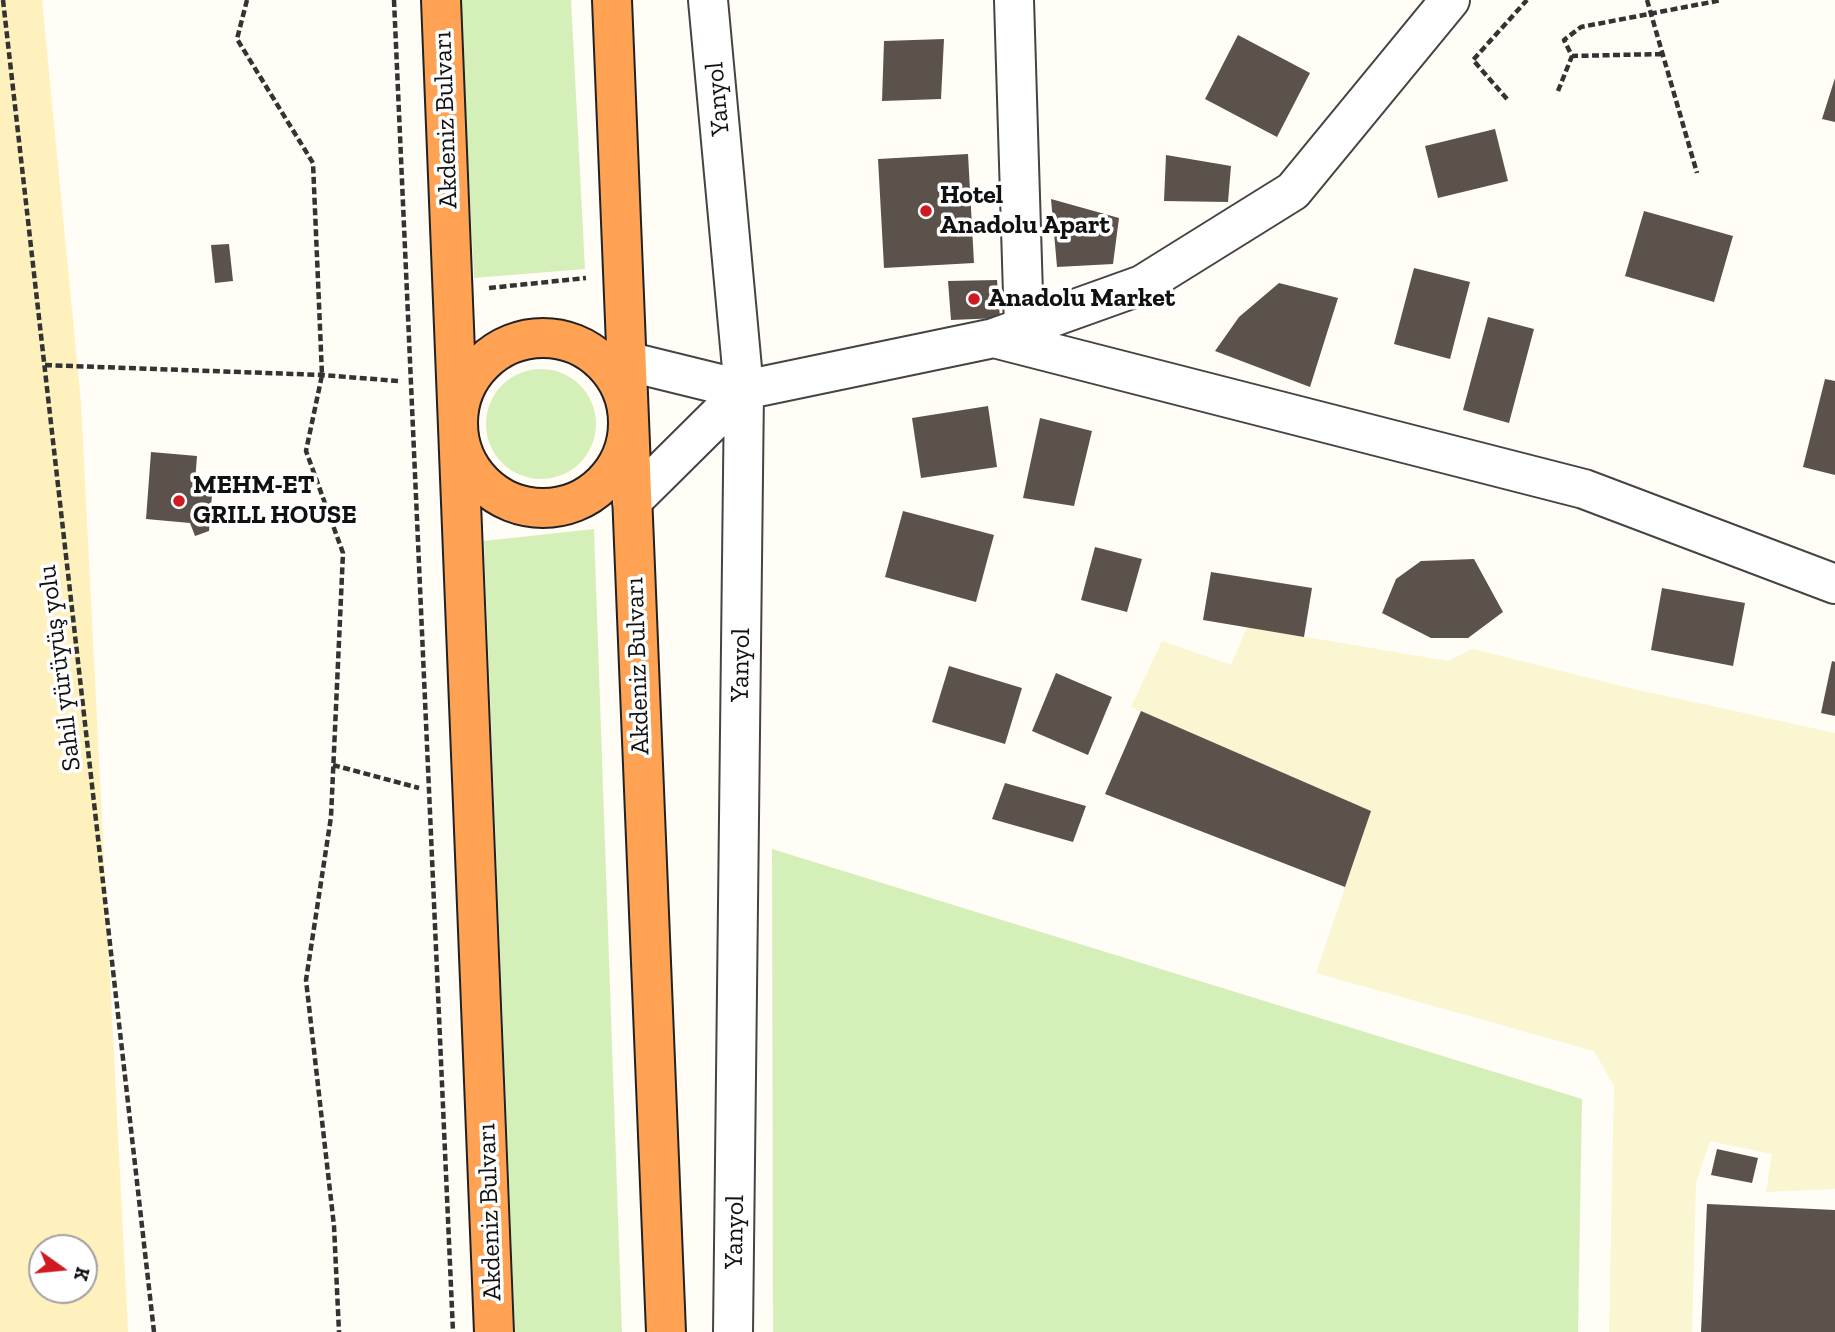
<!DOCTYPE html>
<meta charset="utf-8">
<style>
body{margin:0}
#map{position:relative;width:1835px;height:1332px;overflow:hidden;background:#fffdf5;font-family:"Zilla Slab",serif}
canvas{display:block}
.north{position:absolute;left:28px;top:1234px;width:70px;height:70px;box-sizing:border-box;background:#fff;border:2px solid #a0a0a0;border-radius:50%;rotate:105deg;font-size:19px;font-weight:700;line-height:28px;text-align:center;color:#111}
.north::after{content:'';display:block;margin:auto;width:24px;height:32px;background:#d11921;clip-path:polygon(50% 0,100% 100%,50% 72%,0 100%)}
</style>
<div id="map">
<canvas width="1835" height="1332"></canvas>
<div class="north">K</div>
</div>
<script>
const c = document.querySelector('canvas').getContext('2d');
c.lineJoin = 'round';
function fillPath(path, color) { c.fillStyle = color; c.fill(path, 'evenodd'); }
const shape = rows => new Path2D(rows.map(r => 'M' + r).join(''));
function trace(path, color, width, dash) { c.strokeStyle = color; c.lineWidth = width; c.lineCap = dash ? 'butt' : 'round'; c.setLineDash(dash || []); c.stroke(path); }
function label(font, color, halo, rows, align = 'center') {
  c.font = font + ' "Zilla Slab",serif'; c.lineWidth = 7; c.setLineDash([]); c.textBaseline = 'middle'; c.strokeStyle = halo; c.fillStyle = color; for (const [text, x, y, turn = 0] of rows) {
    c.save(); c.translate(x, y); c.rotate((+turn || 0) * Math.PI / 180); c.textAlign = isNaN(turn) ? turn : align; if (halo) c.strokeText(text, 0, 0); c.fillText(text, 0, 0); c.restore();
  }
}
fillPath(shape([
 [1247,627,1448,661,1473,649,1629,688,1835,733,1835,1189,1766,1192,1772,1154,1710,1141,1696,1183,1692,1332,1609,1332,1614,1086,1594,1051,1316,973,1371,811,1131,707,1162,641,1231,665]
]), '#f9f6d1');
fillPath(shape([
 [460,0,571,0,585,269,474,278],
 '486 424a55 55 0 1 1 110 0a55 55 0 1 1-110 0Z',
 [594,529,622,1332,515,1332,484,541],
 [772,849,1582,1099,1578,1332,773,1332]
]), '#d5efb9');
fillPath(shape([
 [0,0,42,0,81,403,128,1332,0,1332],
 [42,1248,84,1248,84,1290,42,1290]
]), '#fff1bd');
fillPath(shape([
 [1238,35,1310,73,1277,137,1205,99],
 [944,39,941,99,882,101,884,41],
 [1835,78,1835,122,1822,119],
 [1495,129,1508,181,1438,198,1425,146],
 [968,154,974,263,884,268,878,159],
 [1166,155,1231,166,1228,202,1164,201],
 [1051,199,1119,218,1113,264,1057,267],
 [1644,211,1733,236,1714,302,1625,276],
 [229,244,233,281,215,283,211,245],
 [1414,268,1470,282,1450,359,1394,344],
 [997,280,1000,318,951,320,948,281],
 [1279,283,1338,298,1310,387,1215,351,1239,317],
 [1488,317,1534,329,1509,423,1463,410],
 [1825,379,1835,381,1835,475,1803,467],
 [988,406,997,467,921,478,912,418],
 [1040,418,1092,431,1074,506,1023,498],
 [151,452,197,456,195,482,213,483,209,531,195,536,190,523,146,519],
 [903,511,994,535,976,602,885,577],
 [1095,547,1142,559,1127,612,1081,600],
 [1474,559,1503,612,1468,638,1431,638,1382,613,1396,579,1421,561],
 [1211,572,1312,588,1304,637,1203,620],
 [1662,588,1745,603,1733,666,1651,650],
 [1832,661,1835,662,1835,716,1821,713],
 [949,666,1022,688,1005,744,932,722],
 [1056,673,1112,697,1088,755,1032,731],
 [1141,711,1371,811,1345,887,1105,794],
 [1005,783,1086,806,1073,842,992,819],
 [1717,1149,1758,1158,1752,1183,1711,1175],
 [1707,1204,1835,1210,1835,1332,1701,1332]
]), '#5b524c');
const street = shape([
 [708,0,744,390,733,1332],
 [1014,0,1024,327],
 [994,338,1584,489,1835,584],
 [626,361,744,390,994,338,1142,285,1293,191,1450,0],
 [632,501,744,390]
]);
const highway = shape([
 [441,0,494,1332],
 [612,0,666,1332],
 '458 423a85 85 0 1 1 170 0a85 85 0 1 1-170 0Z'
]);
trace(street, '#444', 42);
trace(highway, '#222', 42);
trace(shape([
 [3,0,154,1332],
 [247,0,237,39,313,163,322,375,306,451,343,553,331,817,306,980,334,1226,339,1332],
 [394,0,453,1332],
 [1647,0,1697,173],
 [1662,54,1572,56,1564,40,1581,27,1722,0],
 [1558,91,1572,56],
 [1507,99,1473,60,1527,0],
 [489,288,586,278],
 [45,365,322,375,398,381],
 [333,765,419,788]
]), '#333', 4.5, [7, 3.5]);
trace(street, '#fff', 38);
trace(highway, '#ffa253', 38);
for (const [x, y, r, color] of [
 [926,211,7,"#d11921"],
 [974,299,7,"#d11921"],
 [179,501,7,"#d11921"]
]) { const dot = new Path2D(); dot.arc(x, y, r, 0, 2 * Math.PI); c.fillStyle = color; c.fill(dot); trace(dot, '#fff', 2.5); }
label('26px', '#111', '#fff', [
 ["Yanyol",718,99,-95],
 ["Akdeniz Bulvarı",446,120,-92],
 ["Yanyol",741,665,-89],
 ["Akdeniz Bulvarı",638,666,-92],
 ["Sahil yürüyüş yolu",60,668,-97],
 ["Akdeniz Bulvarı",490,1212,-92],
 ["Yanyol",735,1232,-89]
]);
label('bold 26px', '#111', '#fff', [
 ["Hotel",940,196],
 ["Anadolu Apart",940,226],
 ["Anadolu Market",988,299],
 ["MEHM-ET",193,486],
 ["GRILL HOUSE",193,516]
], 'left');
</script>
